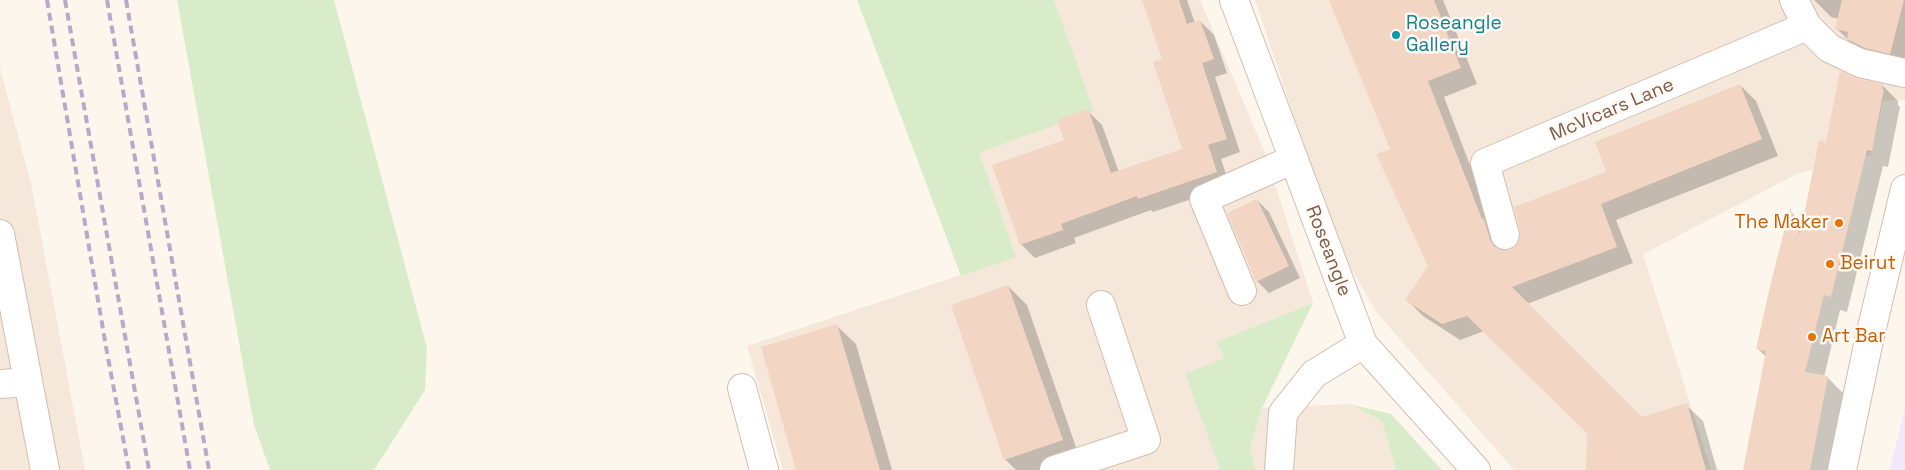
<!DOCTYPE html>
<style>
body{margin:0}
canvas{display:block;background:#fdf6ec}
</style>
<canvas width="1905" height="470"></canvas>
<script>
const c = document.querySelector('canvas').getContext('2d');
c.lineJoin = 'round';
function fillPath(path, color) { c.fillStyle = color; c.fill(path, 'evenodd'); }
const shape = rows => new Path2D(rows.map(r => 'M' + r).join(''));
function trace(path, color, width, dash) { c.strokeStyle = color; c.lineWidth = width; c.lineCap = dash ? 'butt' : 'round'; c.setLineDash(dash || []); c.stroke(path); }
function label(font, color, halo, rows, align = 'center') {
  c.font = font + ' "Space Grotesk",sans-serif'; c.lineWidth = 5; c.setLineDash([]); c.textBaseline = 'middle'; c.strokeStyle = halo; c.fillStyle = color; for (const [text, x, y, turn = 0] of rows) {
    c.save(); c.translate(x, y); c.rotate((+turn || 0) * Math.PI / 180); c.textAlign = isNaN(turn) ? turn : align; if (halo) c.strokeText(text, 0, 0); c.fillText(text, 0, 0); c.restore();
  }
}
fillPath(shape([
 [1054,0,1200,0,1265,153,1313,303,1216,342,1224,358,1185,374,1220,470,783,470,747,346,1015,257,979,153,1093,111],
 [1255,0,1905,0,1905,100,1883,101,1871,155,1797,174,1643,254,1711,470,1514,470,1377,313,1335,240],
 [0,68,32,188,85,470,0,470],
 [1350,404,1382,421,1396,470,1256,470,1250,449,1262,408]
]), '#f5e8da');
fillPath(shape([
 [1905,408,1905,470,1890,470]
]), '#f3e8fa');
fillPath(shape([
 [177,0,334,0,427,348,425,390,374,470,270,470,254,425],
 [857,0,1054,0,1094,111,979,153,1016,257,961,276],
 [1313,303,1262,408,1250,449,1256,470,1220,470,1185,374,1224,358,1216,342],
 [1350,404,1391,414,1442,470,1396,470,1382,421]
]), '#d8ecc9');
fillPath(shape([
 [1143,0,1187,0,1195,23,1200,21,1214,35,1227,73,1215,77,1240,152,1221,159,1230,186,1153,212,1151,210,1074,238,1076,243,1035,258,1021,244,1066,140,1088,111,1102,125,1119,172,1184,150,1163,60],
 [1342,0,1443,0,1477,84,1444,97,1496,233,1500,236,1504,251,1510,251,1608,173,1740,85,1756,101,1778,156,1616,220,1633,263,1527,304,1642,418,1686,405,1703,421,1717,470,1587,470,1589,433,1484,331,1460,340,1423,316,1407,300,1429,266],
 [1814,0,1905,0,1905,71,1856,48,1837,29,1839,19,1831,17],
 [1856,79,1882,85,1898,101,1898,105,1900,107,1888,167,1883,166,1847,312,1840,310,1824,377,1828,378,1844,394,1829,470,1744,470,1766,357,1757,348,1790,211,1804,224,1827,143],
 [1257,200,1269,212,1300,278,1269,293,1257,281],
 [1008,286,1027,305,1080,459,1048,470,1016,470,1005,459],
 [837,326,856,344,892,470,798,470]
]), '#0003');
fillPath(shape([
 [1142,0,1179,0,1187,24,1200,20,1214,59,1202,63,1227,139,1208,145,1217,172,1138,199,1137,196,1061,224,1063,230,1020,245,992,165,1064,140,1057,120,1088,109,1111,173,1182,149,1153,62,1162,59],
 [1329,0,1434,0,1461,68,1428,81,1482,219,1484,219,1490,240,1494,246,1502,250,1510,250,1516,246,1520,239,1520,231,1514,207,1606,172,1595,142,1740,84,1762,139,1601,204,1617,247,1512,287,1642,417,1687,403,1706,470,1586,470,1587,433,1467,316,1442,324,1405,300,1428,266,1376,154,1390,149],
 [1842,0,1904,0,1890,54,1865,48,1847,39,1848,32,1835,29],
 [1840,71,1856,78,1883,84,1882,89,1884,89,1872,151,1867,150,1831,297,1824,295,1805,372,1828,376,1810,470,1743,470,1766,351,1756,349,1771,282,1790,208,1800,235,1819,140,1826,142],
 [1257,199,1289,266,1256,282,1227,213],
 [1008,285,1063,440,1004,460,951,305],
 [837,324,880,470,796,470,761,347]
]), '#f3d5c3');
const minor = shape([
 [1234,0,1363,344,1476,470],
 [1794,0,1807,26,1829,48,1860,63,1905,73],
 [0,234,45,470],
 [1505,235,1485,163,1807,26],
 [1242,291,1204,199,1294,159],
 [0,384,28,382],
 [742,388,764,470],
 [1054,470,1146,440,1101,305],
 [1279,470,1283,413,1314,374,1363,344],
 [1842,470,1869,340,1905,189]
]);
trace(minor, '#d1beb0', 30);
trace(minor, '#fff', 28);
trace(shape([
 [47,0,106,347,129,470],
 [65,0,149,470],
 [107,0,190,470],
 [126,0,209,470]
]), '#b9a8c9', 4, [8, 5]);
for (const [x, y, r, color] of [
 [1396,35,5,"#0f9aa8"],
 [1839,223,5,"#e8710a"],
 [1830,264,5,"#e8710a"],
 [1812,337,5,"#e8710a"]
]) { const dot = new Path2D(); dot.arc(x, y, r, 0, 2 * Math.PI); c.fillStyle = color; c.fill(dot); trace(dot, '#fffaf3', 2); }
label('19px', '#0d838f', '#fffaf3', [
 ["Roseangle",1406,24],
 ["Gallery",1406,46]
], 'left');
label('19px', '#7a5c4d', '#fffaf3', [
 ["McVicars Lane",1612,110,-23],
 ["Roseangle",1328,251,69]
]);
label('19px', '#c56008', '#fffaf3', [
 ["The Maker",1829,223,"right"],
 ["Beirut",1840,264],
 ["Art Bar",1822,337]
], 'left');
</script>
